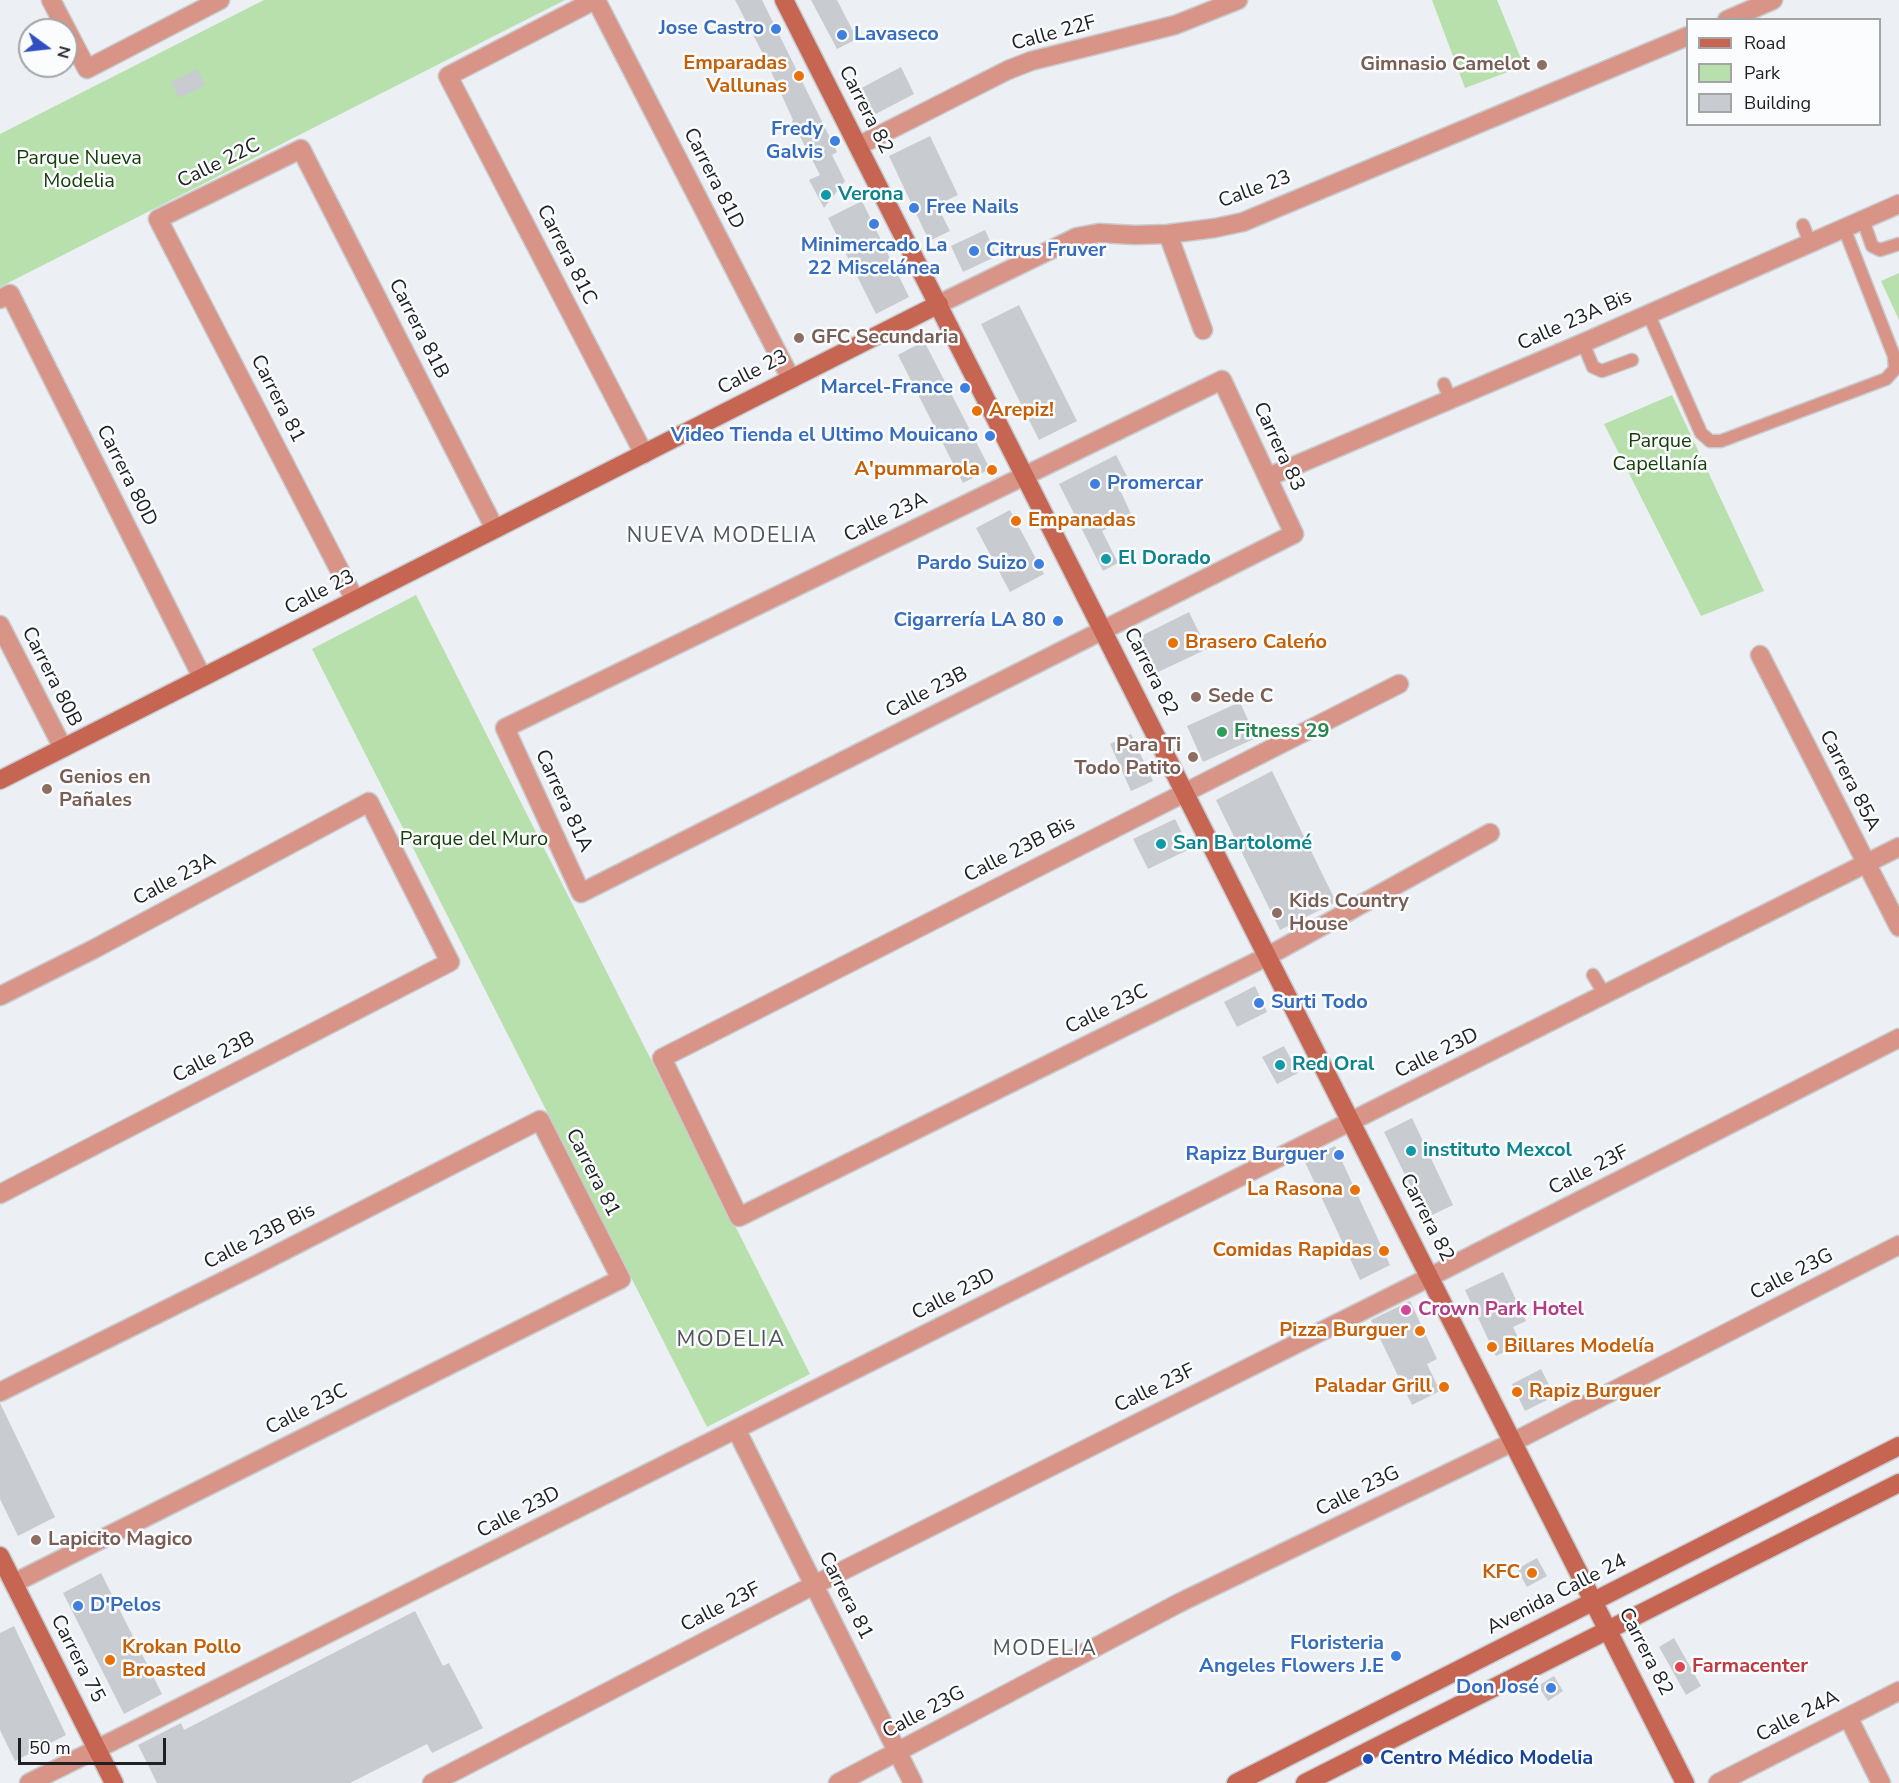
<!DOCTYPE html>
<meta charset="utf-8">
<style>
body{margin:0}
#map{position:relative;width:1899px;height:1783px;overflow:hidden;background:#eceff4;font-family:"Nunito Sans",sans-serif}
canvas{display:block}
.legend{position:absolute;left:1686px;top:18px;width:195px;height:108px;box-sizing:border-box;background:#fbfcfe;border:2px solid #a3a4a6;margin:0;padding:8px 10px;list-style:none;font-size:18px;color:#202123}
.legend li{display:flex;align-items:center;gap:12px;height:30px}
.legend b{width:30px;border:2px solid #a3a4a6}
.north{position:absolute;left:18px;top:18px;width:60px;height:60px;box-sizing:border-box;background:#fbfcfe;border:2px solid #a3a4a6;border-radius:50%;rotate:105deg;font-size:16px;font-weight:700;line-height:24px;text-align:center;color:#202123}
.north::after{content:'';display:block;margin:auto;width:21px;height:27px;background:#2f4ebf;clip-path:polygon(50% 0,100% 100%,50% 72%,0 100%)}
.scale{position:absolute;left:18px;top:1738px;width:148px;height:27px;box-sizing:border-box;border:3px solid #202123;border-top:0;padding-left:8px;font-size:18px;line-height:21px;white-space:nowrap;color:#202123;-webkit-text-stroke:4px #fbfcfe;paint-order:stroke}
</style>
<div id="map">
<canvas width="1899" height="1783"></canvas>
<ul class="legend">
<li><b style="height:8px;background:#c66552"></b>Road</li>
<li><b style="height:16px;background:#b7e0ad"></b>Park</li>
<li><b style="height:16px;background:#c8cbd0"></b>Building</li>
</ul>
<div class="north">N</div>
<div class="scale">50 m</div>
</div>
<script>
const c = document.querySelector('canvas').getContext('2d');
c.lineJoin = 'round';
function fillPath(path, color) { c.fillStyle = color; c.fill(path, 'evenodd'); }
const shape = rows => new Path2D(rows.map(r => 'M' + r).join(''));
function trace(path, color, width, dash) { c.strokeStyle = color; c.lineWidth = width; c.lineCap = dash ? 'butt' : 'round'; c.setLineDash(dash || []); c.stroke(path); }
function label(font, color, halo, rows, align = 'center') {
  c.font = font + ' "Nunito Sans",sans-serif'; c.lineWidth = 5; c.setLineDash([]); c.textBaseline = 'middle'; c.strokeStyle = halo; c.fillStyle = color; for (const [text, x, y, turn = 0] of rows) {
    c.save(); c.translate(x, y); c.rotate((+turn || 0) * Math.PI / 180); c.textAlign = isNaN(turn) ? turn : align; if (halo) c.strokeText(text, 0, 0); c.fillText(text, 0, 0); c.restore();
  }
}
fillPath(shape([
 [264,0,565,0,0,287,0,134],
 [1432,0,1497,0,1524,66,1465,88],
 [1899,273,1899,320,1881,281],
 [1672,395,1764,591,1701,616,1604,424],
 [416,595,810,1374,707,1427,312,649]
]), '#b7e0ad');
fillPath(shape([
 [735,0,762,0,837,152,832,155,845,181,824,208,809,180,820,175,792,121,793,120,764,56],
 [811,0,837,0,857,39,837,49],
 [901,67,914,94,868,118,854,92],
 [197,69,205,85,179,98,171,82],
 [930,136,958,195,937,205,950,231,929,241,889,156],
 [862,201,909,297,876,314,828,218],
 [985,230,997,256,963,272,951,246],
 [1019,305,1077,421,1039,440,981,324],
 [924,341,990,469,963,483,898,355],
 [1116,455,1131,484,1120,490,1132,516,1102,531,1118,563,1103,571,1059,484],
 [1010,510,1044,574,1010,592,976,528],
 [1189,612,1207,649,1156,673,1139,637],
 [1240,702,1256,738,1203,762,1187,726],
 [1131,734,1153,781,1131,791,1110,744],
 [1272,771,1336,902,1280,930,1216,800],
 [1175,819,1190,849,1148,869,1133,839],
 [1255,986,1267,1012,1237,1027,1224,1002],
 [1284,1046,1298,1073,1277,1084,1262,1057],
 [1412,1118,1453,1205,1426,1218,1384,1132],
 [1335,1146,1390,1265,1360,1280,1304,1160],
 [1503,1272,1526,1321,1513,1327,1521,1344,1496,1356,1465,1290],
 [1410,1301,1437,1359,1427,1364,1440,1391,1412,1405,1371,1320],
 [1541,1369,1550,1387,1542,1391,1547,1400,1525,1411,1512,1384],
 [0,1403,55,1517,18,1536,0,1499],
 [1537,1558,1547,1576,1527,1587,1517,1569],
 [101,1573,162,1694,124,1714,63,1593],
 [415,1611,443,1666,449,1663,483,1728,432,1753,427,1744,350,1783,157,1783,138,1745,181,1723,184,1730],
 [14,1626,66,1735,15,1761,0,1730,0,1633],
 [1674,1638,1701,1686,1686,1695,1659,1647],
 [1554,1676,1563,1691,1548,1701,1538,1686]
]), '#c8cbd0');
const lane = shape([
 [1863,220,1872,246,1880,250,1899,244],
 [1803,225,1810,243],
 [1648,313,1701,433,1710,441,1721,441,1886,379,1895,369,1894,356,1844,228],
 [1583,343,1593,367,1602,371,1632,360],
 [1444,384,1450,399],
 [1593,975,1605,995]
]);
const street = shape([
 [51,0,87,69,220,0],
 [595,0,448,76,644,454],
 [596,0,791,379],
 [1727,20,1773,0],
 [858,146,1008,70,1031,61,1175,25,1238,0],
 [1168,234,1203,330],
 [0,299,10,294,202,677],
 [939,304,1077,237,1099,233,1135,235,1168,234,1215,228,1243,222,1688,36],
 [1222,380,1294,534,581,893,505,728,1222,380],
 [1268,477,1583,343,1899,204],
 [355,600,158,219,301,149,495,529],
 [0,625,63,748],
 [1760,655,1899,927],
 [1399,684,662,1058,739,1217,1268,956,1490,833],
 [0,996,94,949,369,802,450,962,0,1194],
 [0,1392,254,1266,540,1120,621,1279,14,1583],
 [736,1429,913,1783],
 [1848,1717,1881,1783],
 [29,1783,1899,847],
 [432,1783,814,1585,1412,1286,1899,1038],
 [838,1783,1181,1602,1513,1442,1899,1245],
 [1718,1783,1899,1691]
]);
const secondary = shape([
 [784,0,1685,1783],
 [0,780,939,304],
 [0,1556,114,1783],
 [1236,1783,1899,1446],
 [1305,1783,1899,1483]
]);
trace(lane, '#c7cace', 15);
trace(street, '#c7cace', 21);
trace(secondary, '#c7cace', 21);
trace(lane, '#d89486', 12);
trace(street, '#d89486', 18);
trace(secondary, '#c66552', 18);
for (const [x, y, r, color] of [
 [776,29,6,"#3f7fe0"],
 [842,35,6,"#3f7fe0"],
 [1542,65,6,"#8d6e63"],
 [799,76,6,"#e8710a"],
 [835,141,6,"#3f7fe0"],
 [826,195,6,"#0f9aa8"],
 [914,208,6,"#3f7fe0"],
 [874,224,6,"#3f7fe0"],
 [974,251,6,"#3f7fe0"],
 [799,338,6,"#8d6e63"],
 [965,388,6,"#3f7fe0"],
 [977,411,6,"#e8710a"],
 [990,436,6,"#3f7fe0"],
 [992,470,6,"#e8710a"],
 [1095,484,6,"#3f7fe0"],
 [1016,521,6,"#e8710a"],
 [1106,559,6,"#0f9aa8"],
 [1039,564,6,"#3f7fe0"],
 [1058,621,6,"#3f7fe0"],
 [1173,643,6,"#e8710a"],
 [1196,697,6,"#8d6e63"],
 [1222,732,6,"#2e9e5b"],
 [1193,757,6,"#8d6e63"],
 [47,789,6,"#8d6e63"],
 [1161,844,6,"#0f9aa8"],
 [1277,913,6,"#8d6e63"],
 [1259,1003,6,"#3f7fe0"],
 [1280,1065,6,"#0f9aa8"],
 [1411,1151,6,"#0f9aa8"],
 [1339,1155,6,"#3f7fe0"],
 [1355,1190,6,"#e8710a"],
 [1384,1251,6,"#e8710a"],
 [1406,1310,6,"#d1479c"],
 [1420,1331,6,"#e8710a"],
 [1492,1347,6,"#e8710a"],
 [1444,1387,6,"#e8710a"],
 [1517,1392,6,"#e8710a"],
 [36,1540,6,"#8d6e63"],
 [1532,1573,6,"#e8710a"],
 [78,1606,6,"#3f7fe0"],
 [1396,1656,6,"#3f7fe0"],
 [110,1660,6,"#e8710a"],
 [1680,1667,6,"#e0444e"],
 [1551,1688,6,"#3f7fe0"],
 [1368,1759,6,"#1a4fb4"]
]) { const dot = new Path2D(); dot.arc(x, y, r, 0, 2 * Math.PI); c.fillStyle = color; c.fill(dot); trace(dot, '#fbfcfe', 2); }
label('bold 20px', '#366cbe', '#fbfcfe', [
 ["Jose Castro",764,29],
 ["Lavaseco",854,35,"left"],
 ["Fredy",823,130],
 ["Galvis",823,153],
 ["Free Nails",926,208,"left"],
 ["Minimercado La",874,246,"center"],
 ["22 Miscelánea",874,269,"center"],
 ["Citrus Fruver",986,251,"left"],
 ["Marcel-France",953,388],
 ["Video Tienda el Ultimo Mouicano",978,436],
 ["Promercar",1107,484,"left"],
 ["Pardo Suizo",1027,564],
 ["Cigarrería LA 80",1046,621],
 ["Surti Todo",1271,1003,"left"],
 ["Rapizz Burguer",1327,1155],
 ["D'Pelos",90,1606,"left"],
 ["Floristeria",1384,1644],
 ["Angeles Flowers J.E",1384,1667],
 ["Don José",1539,1688]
], 'right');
label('20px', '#202123', '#fbfcfe', [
 ["Calle 22F",1054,34,-15],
 ["Carrera 82",865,110,63],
 ["Calle 22C",219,164,-26],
 ["Carrera 81D",713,179,63],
 ["Calle 23",1255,190,-20],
 ["Carrera 81C",566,255,63],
 ["Calle 23A Bis",1575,321,-24],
 ["Carrera 81B",418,329,63],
 ["Calle 23",753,373,-27],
 ["Carrera 81",277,399,63],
 ["Carrera 83",1278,447,65],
 ["Carrera 80D",126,476,63],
 ["Calle 23A",886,518,-26],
 ["Calle 23",320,593,-27],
 ["Carrera 82",1150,672,63],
 ["Carrera 80B",51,677,63],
 ["Calle 23B",927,693,-27],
 ["Carrera 85A",1849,781,63],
 ["Carrera 81A",563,801,65],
 ["Calle 23B Bis",1020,850,-27],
 ["Calle 23A",175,880,-28],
 ["Calle 23C",1107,1010,-26],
 ["Calle 23D",1437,1054,-26],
 ["Calle 23B",214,1058,-27],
 ["Calle 23F",1589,1171,-27],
 ["Carrera 81",592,1173,63],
 ["Carrera 82",1426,1218,63],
 ["Calle 23B Bis",260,1237,-27],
 ["Calle 23G",1792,1275,-27],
 ["Calle 23D",954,1295,-27],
 ["Calle 23F",1155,1389,-26],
 ["Calle 23C",307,1410,-27],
 ["Calle 23G",1358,1492,-26],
 ["Calle 23D",519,1513,-27],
 ["Avenida Calle 24",1557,1595,-27],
 ["Carrera 81",845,1596,63],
 ["Calle 23F",721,1608,-27],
 ["Carrera 82",1645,1652,63],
 ["Carrera 75",77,1659,63],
 ["Calle 23G",924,1713,-28],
 ["Calle 24A",1798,1717,-27]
]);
label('bold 20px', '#c56008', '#fbfcfe', [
 ["Emparadas",787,64],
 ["Vallunas",787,87],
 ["Arepiz!",989,411,"left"],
 ["A'pummarola",980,470],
 ["Empanadas",1028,521,"left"],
 ["Brasero Caleńo",1185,643,"left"],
 ["La Rasona",1343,1190],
 ["Comidas Rapidas",1372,1251],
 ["Pizza Burguer",1408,1331],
 ["Billares Modelía",1504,1347,"left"],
 ["Paladar Grill",1432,1387],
 ["Rapiz Burguer",1529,1392,"left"],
 ["KFC",1520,1573],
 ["Krokan Pollo",122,1648,"left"],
 ["Broasted",122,1671,"left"]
], 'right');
label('bold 20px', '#785e54', '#fbfcfe', [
 ["Gimnasio Camelot",1530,65,"right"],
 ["GFC Secundaria",811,338],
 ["Sede C",1208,697],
 ["Para Ti",1181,746,"right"],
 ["Todo Patito",1181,769,"right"],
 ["Genios en",59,778],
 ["Pañales",59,801],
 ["Kids Country",1289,902],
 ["House",1289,925],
 ["Lapicito Magico",48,1540]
], 'left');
label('20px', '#164009', '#fbfcfe', [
 ["Parque Nueva",79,159],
 ["Modelia",79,182],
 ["Parque",1660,442],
 ["Capellanía",1660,465],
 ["Parque del Muro",474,840]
]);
label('bold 20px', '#0d838f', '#fbfcfe', [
 ["Verona",838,195],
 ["El Dorado",1118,559],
 ["San Bartolomé",1173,844],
 ["Red Oral",1292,1065],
 ["instituto Mexcol",1423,1151]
], 'left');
label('bold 20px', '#27864d', '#fbfcfe', [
 ["Fitness 29",1234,732]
], 'left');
label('bold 20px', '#b23c85', '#fbfcfe', [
 ["Crown Park Hotel",1418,1310]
], 'left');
label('bold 20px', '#be3a42', '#fbfcfe', [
 ["Farmacenter",1692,1667]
], 'left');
label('bold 20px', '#164399', '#fbfcfe', [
 ["Centro Médico Modelia",1380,1759]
], 'left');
c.letterSpacing = '1.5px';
label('21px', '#525559', '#fbfcfe', [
 ["NUEVA MODELIA",722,537],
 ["MODELIA",1045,1650]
]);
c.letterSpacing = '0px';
c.letterSpacing = '1.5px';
label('22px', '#525559', '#fbfcfe', [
 ["MODELIA",731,1341]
]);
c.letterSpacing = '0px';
</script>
